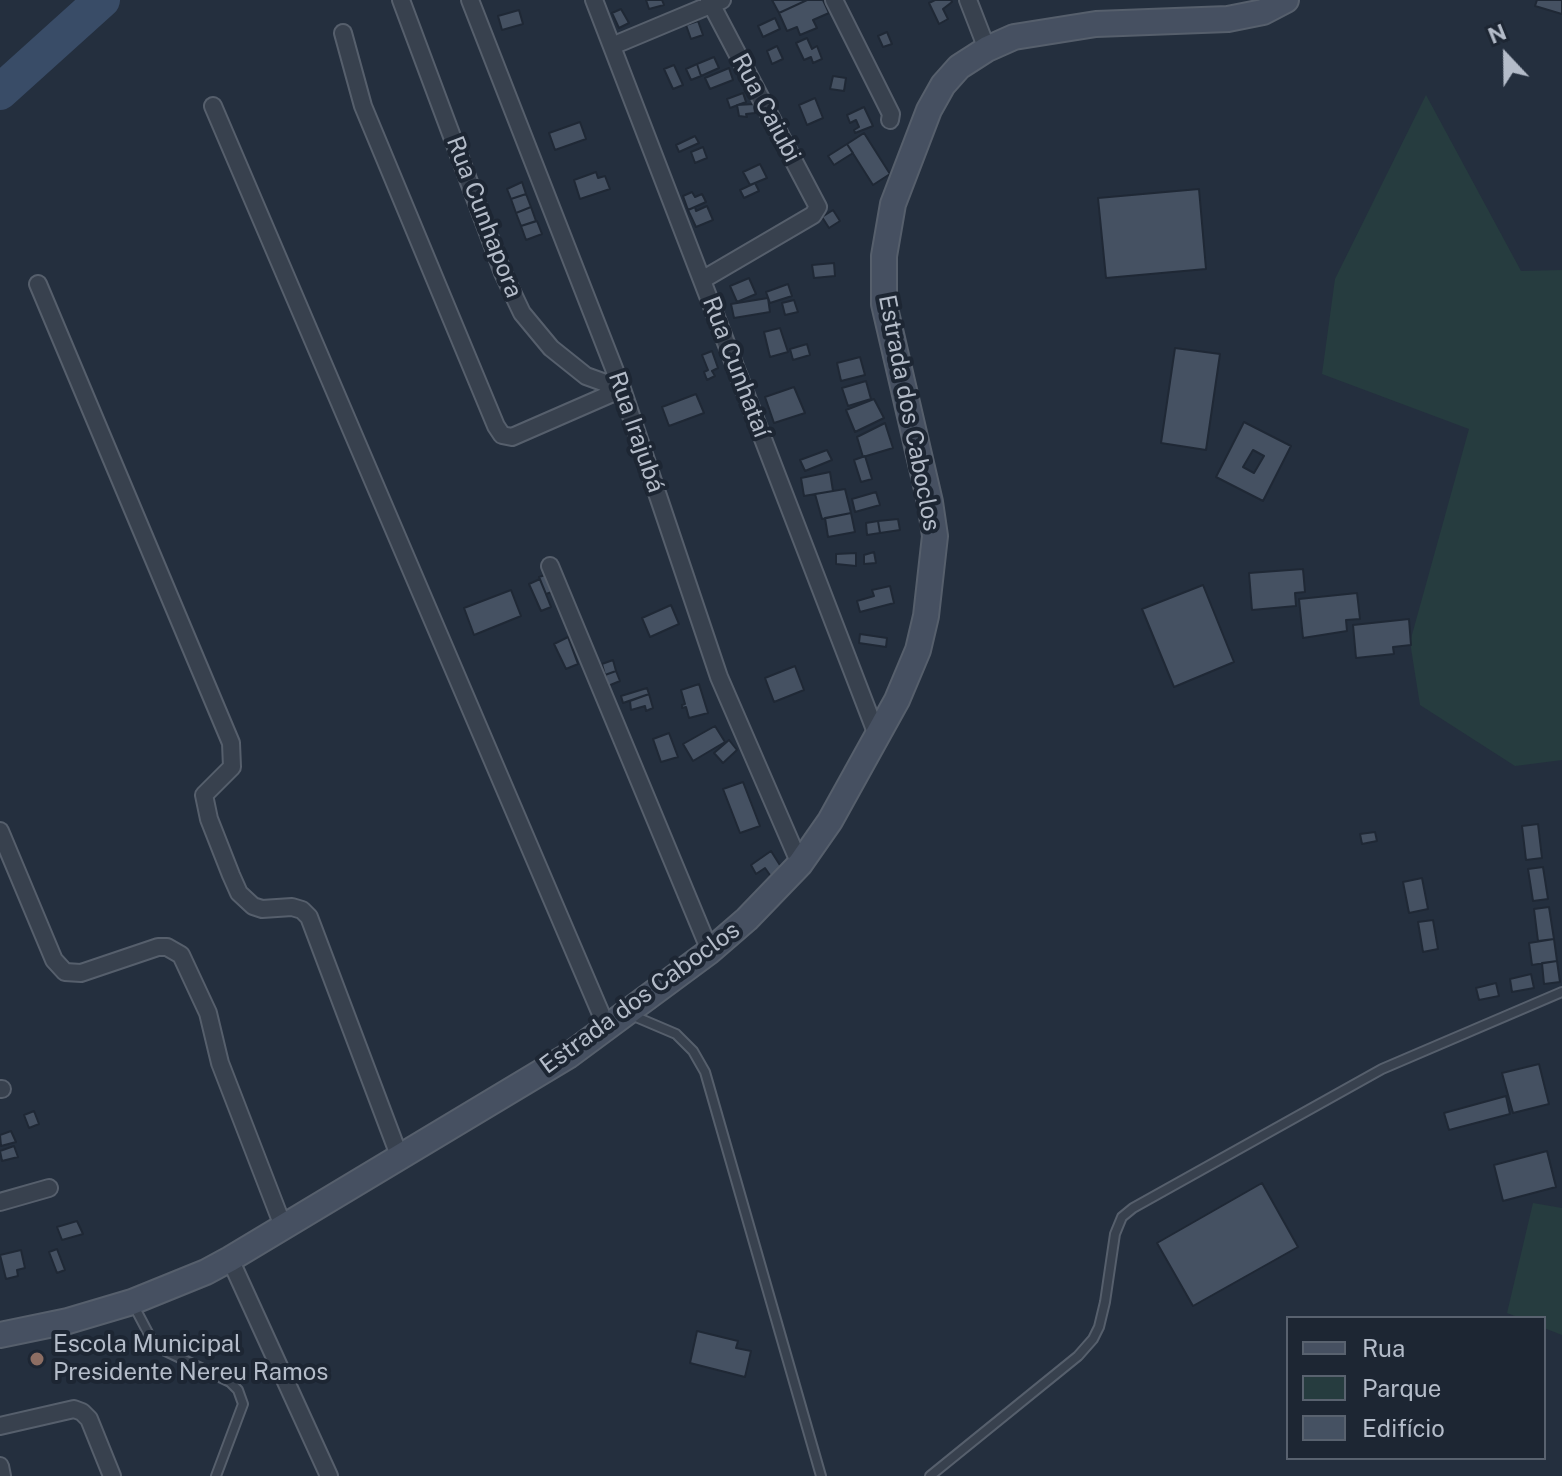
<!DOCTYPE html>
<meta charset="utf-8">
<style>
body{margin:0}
#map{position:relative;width:1562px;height:1476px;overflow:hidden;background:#242f3e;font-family:"Public Sans",sans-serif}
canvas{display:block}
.legend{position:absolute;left:1286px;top:1316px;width:260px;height:144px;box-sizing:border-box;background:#1d2633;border:2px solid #59626f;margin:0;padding:10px 14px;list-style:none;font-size:24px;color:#b4bcc9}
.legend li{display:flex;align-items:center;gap:16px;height:40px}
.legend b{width:40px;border:2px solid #59626f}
.north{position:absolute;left:1466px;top:16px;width:80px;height:80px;-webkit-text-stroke:6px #1d2633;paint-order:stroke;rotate:338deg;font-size:22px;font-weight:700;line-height:32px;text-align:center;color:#b4bcc9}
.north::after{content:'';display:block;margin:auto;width:28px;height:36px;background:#b4bcc9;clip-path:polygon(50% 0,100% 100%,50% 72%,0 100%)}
</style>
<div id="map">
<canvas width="1562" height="1476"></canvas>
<ul class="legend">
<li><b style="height:10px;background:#465061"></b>Rua</li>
<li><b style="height:22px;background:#263c3f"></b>Parque</li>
<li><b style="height:22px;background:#455162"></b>Edifício</li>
</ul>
<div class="north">N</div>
</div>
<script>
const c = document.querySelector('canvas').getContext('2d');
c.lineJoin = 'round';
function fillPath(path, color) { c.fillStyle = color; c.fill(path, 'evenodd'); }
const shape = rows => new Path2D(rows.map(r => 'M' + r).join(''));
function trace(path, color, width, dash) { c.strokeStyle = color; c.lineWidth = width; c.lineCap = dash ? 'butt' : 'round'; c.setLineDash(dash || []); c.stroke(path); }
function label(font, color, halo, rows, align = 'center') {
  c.font = font + ' "Public Sans",sans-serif'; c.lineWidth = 8; c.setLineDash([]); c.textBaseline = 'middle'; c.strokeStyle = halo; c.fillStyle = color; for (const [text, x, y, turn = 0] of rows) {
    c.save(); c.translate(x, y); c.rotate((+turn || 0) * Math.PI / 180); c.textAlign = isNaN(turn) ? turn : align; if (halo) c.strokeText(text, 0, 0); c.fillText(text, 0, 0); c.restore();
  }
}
fillPath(shape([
 [1426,95,1521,271,1562,270,1562,760,1515,766,1420,705,1410,642,1469,429,1322,374,1335,279],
 [1533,1203,1562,1208,1562,1335,1544,1328,1544,1318,1520,1318,1507,1313]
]), '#263c3f');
trace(shape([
 [0,92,102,0]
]), '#394c67', 36);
const building = shape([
 [646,0,662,0,664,5,649,9,646,0],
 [772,0,807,0,779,13,772,0],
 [807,0,823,0,829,13,813,20,817,28,800,35,797,27,787,31,779,13,807,0],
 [935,0,951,0,952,2,943,9,948,19,939,24,929,3,935,0],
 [1537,0,1562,0,1562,14,1535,6,1537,0],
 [621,9,629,23,619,28,612,13,621,9],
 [519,10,523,24,502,30,498,16,519,10],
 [775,18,780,29,763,37,758,26,775,18],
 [698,21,703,35,691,39,686,25,698,21],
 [887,32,892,44,883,47,878,36,887,32],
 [807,38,812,49,817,46,822,59,813,63,811,57,804,60,796,43,807,38],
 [777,46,783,59,772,64,767,51,777,46],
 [714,57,719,68,701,76,697,64,714,57],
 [697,64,701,76,691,80,686,69,697,64],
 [674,65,683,85,673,89,664,69,674,65],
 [729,68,733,80,710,89,705,78,729,68],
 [833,76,846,78,844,91,830,89,833,76],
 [743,93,746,102,730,108,727,99,743,93],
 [815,98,823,118,807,125,799,105,815,98],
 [754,104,755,113,746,114,747,117,739,116,737,105,754,104],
 [864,107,873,126,855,133,854,130,859,127,856,120,850,123,847,115,864,107],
 [580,122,586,139,555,150,549,133,580,122],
 [864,133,890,174,873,185,847,144,864,133],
 [695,136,699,143,679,152,676,145,695,136],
 [847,144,853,153,834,165,828,156,847,144],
 [703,147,707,158,695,163,691,152,703,147],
 [760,164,767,178,750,185,743,172,760,164],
 [596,172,598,178,605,176,610,189,580,199,574,180,596,172],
 [522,182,526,194,511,199,507,189,522,182],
 [755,183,759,191,744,198,740,190,755,183],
 [1199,189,1206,269,1106,278,1098,198,1199,189],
 [692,192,695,197,702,194,706,202,688,210,683,196,692,192],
 [526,194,531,207,516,213,511,199,526,194],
 [707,206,713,220,696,227,688,210,695,207,696,211,707,206],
 [531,207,536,221,521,226,516,213,531,207],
 [833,210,840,221,829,228,822,217,833,210],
 [537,221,542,234,526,240,521,226,537,221],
 [834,263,835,276,814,278,812,265,834,263],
 [749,278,756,294,737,302,730,286,749,278],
 [788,284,792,296,770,303,766,292,788,284],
 [768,298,770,312,734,318,731,304,768,298],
 [794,300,798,312,785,315,782,303,794,300],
 [780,328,788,352,770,357,764,332,780,328],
 [807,344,810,355,793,360,790,349,807,344],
 [1175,348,1220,354,1206,450,1161,443,1175,348],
 [712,351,718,368,712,371,715,376,707,380,704,372,708,370,702,355,712,351],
 [860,357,865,375,841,381,837,363,860,357],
 [866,381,871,399,848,406,842,388,866,381],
 [794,387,805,413,774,423,765,397,794,387],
 [696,394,704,413,669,426,662,407,696,394],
 [874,399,884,418,855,432,846,410,874,399],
 [1244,422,1291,446,1263,501,1216,477,1244,422],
 [885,423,893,448,863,457,857,437,885,423],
 [827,450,832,460,805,471,800,460,827,450],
 [1253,450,1264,456,1254,473,1243,467,1253,450],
 [865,456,872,479,861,482,854,460,865,456],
 [830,472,833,491,804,496,801,478,830,472],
 [845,489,851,513,822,519,815,494,845,489],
 [876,492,880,505,855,512,852,499,876,492],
 [851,513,855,532,828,537,825,518,851,513],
 [898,519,900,530,880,533,878,521,898,519],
 [878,521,880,533,867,535,866,523,878,521],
 [874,552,876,563,864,564,864,555,874,552],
 [856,553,856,566,836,564,836,554,856,553],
 [1303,569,1305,592,1295,593,1296,606,1252,610,1249,573,1303,569],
 [548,574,555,591,546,594,539,577,548,574],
 [540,579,551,607,541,611,529,584,540,579],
 [1203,585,1234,662,1174,687,1142,609,1203,585],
 [890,586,894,603,860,612,857,601,874,596,872,590,890,586],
 [511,590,521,616,474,635,464,608,511,590],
 [1357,593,1360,619,1346,620,1347,631,1303,638,1299,599,1357,593],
 [671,605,679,624,650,637,642,618,671,605],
 [1409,619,1411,645,1393,647,1394,654,1356,658,1353,625,1409,619],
 [860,634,887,638,886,647,859,643,860,634],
 [568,637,578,664,566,669,554,644,568,637],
 [613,660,616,671,605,675,602,664,613,660],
 [795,666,804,690,774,702,765,678,795,666],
 [616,671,620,681,608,686,605,675,616,671],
 [699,684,708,713,689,718,686,707,682,708,682,705,685,704,681,690,699,684],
 [647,688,649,694,623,703,621,696,647,688],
 [649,694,653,708,646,711,645,706,631,710,630,701,649,694],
 [715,726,725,742,693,761,683,744,715,726],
 [669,733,678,757,661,762,653,739,669,733],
 [729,740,737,750,723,763,714,753,729,740],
 [743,782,760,826,740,833,723,789,743,782],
 [1538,824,1542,858,1526,860,1522,826,1538,824],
 [1375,832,1377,841,1362,844,1360,834,1375,832],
 [771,851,783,870,772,878,765,868,756,874,751,865,771,851],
 [1543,867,1548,899,1533,901,1528,869,1543,867],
 [1422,878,1428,909,1409,913,1403,882,1422,878],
 [1549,907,1554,939,1538,941,1534,909,1549,907],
 [1433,920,1438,949,1423,952,1418,922,1433,920],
 [1554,939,1557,961,1532,965,1529,943,1554,939],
 [1557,961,1560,982,1544,984,1542,963,1557,961],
 [1531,974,1534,988,1512,992,1510,979,1531,974],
 [1496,983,1499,996,1479,1000,1476,988,1496,983],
 [1539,1064,1549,1104,1513,1113,1502,1073,1539,1064],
 [1506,1096,1510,1114,1449,1130,1444,1113,1506,1096],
 [34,1111,39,1124,29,1128,24,1115,34,1111],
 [11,1131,16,1142,1,1146,0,1135,11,1131],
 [14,1146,18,1157,2,1161,0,1151,14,1146],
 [1547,1151,1556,1187,1503,1201,1494,1165,1547,1151],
 [1262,1183,1298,1247,1193,1306,1157,1243,1262,1183],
 [77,1221,83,1234,62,1240,57,1227,77,1221],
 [57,1249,65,1270,57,1273,49,1252,57,1249],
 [21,1250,25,1268,17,1270,18,1276,6,1279,0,1255,21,1250],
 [697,1331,738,1341,736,1348,751,1351,745,1377,690,1363,697,1331]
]);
fillPath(building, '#455162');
trace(building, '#1f2835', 2);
const lane = shape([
 [629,1014,676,1034,693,1051,705,1072,821,1476],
 [134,1306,155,1346,230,1382,238,1390,243,1404,216,1476],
 [930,1476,1078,1356,1093,1339,1099,1327,1105,1302,1115,1234,1122,1217,1133,1208,1382,1069,1562,992]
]);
const street = shape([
 [401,0,503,273,522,313,551,348,586,376,622,389],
 [470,0,622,389,719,677,800,864],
 [594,0,877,735],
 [834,0,891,114,890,120],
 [968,0,987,49],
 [343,33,363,106,496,426,502,435,512,437,622,389],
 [612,46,722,0],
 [213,106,607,1028],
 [702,280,813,215,818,207,709,0],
 [38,284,231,743,232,767,204,795,209,819,231,875,239,893,253,906,262,909,292,907,302,910,309,917,400,1158],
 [550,566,710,951],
 [0,831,54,960,65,972,81,973,158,947,167,947,181,955,208,1013,220,1063,283,1226],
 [0,1089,2,1089],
 [0,1202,49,1188],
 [230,1259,329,1476],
 [0,1426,74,1409,82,1412,89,1419,112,1476],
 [0,1466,2,1476]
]);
const secondary = shape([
 [0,1335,68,1321,132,1302,206,1272,230,1259,568,1056,710,951,747,919,800,864,830,821,897,700,918,650,926,616,935,536,930,502,884,304,884,256,893,204,929,110,943,85,959,67,987,49,1014,37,1096,24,1228,19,1263,12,1286,0]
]);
trace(lane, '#565f6c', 12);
trace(street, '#565f6c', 20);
trace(secondary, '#565f6c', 28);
trace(lane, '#38414e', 8);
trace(street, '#38414e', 16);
trace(secondary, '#465061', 24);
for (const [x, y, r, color] of [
 [37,1359,8,"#8d6e63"]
]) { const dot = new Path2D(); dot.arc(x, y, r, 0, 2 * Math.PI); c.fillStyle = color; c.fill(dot); trace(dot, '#1d2633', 3); }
label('24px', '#b4bcc9', '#1d2633', [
 ["Rua Caiubi",766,108,62],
 ["Rua Cunhapora",484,217,69],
 ["Rua Cunhataí",736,367,69],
 ["Estrada dos Caboclos",909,413,79],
 ["Rua Irajubá",636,432,71],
 ["Estrada dos Caboclos",640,998,-36]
]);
label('24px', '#b4bcc9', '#1d2633', [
 ["Escola Municipal",53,1345],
 ["Presidente Nereu Ramos",53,1373]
], 'left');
</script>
